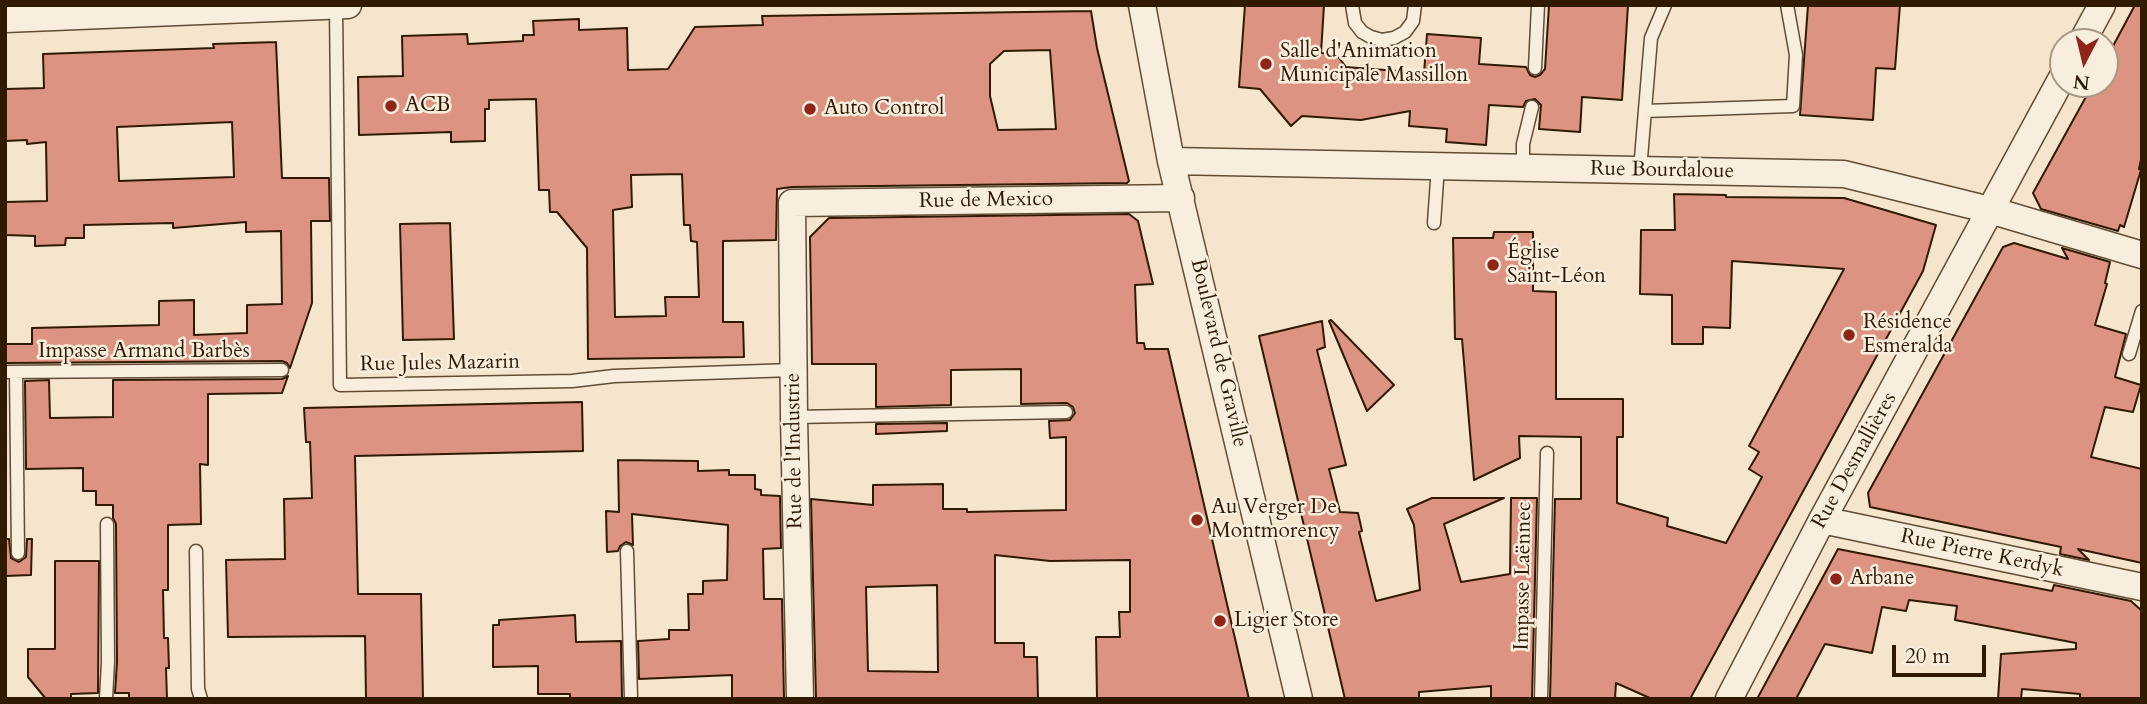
<!DOCTYPE html>
<meta charset="utf-8">
<style>
body{margin:0}
#map{position:relative;width:2147px;height:704px;overflow:hidden;background:#f4e5cc;font-family:Cardo,serif}
canvas{display:block}
.frame{position:absolute;inset:0;border:7px solid #301a02;pointer-events:none}
.north{position:absolute;left:2049px;top:28px;width:70px;height:70px;box-sizing:border-box;background:#f8eede;border:2px solid #a89986;border-radius:50%;rotate:187deg;font-size:19px;font-weight:700;line-height:28px;text-align:center;color:#301a02}
.north::after{content:'';display:block;margin:auto;width:24px;height:32px;background:#8f2418;clip-path:polygon(50% 0,100% 100%,50% 72%,0 100%)}
.scale{position:absolute;left:1892px;top:645px;width:94px;height:32px;box-sizing:border-box;border:4px solid #301a02;border-top:0;padding-left:9px;font-size:21px;line-height:24px;white-space:nowrap;color:#301a02;-webkit-text-stroke:5px #f8eede;paint-order:stroke}
</style>
<div id="map">
<canvas width="2147" height="704"></canvas>
<div class="frame"></div>
<div class="north">N</div>
<div class="scale">20 m</div>
</div>
<script>
const c = document.querySelector('canvas').getContext('2d');
c.lineJoin = 'round';
function fillPath(path, color) { c.fillStyle = color; c.fill(path, 'evenodd'); }
const shape = rows => new Path2D(rows.map(r => 'M' + r).join(''));
function trace(path, color, width, dash) { c.strokeStyle = color; c.lineWidth = width; c.lineCap = dash ? 'butt' : 'round'; c.setLineDash(dash || []); c.stroke(path); }
function label(font, color, halo, rows, align = 'center') {
  c.font = font + ' Cardo,serif'; c.lineWidth = 5; c.setLineDash([]); c.textBaseline = 'middle'; c.strokeStyle = halo; c.fillStyle = color; for (const [text, x, y, turn = 0] of rows) {
    c.save(); c.translate(x, y); c.rotate((+turn || 0) * Math.PI / 180); c.textAlign = isNaN(turn) ? turn : align; if (halo) c.strokeText(text, 0, 0); c.fillText(text, 0, 0); c.restore();
  }
}
const building = shape([
 [1245,5,1324,5,1321,53,1336,54,1346,67,1424,73,1427,34,1481,38,1479,64,1526,67,1530,75,1535,77,1540,75,1545,69,1549,5,1628,5,1622,100,1582,97,1580,132,1539,129,1541,105,1535,99,1526,101,1523,107,1489,105,1486,145,1446,142,1447,129,1409,126,1410,111,1361,120,1302,116,1291,126,1260,89,1239,87,1245,5],
 [1808,5,1900,5,1895,69,1876,68,1873,120,1800,115,1808,5],
 [2135,5,2142,5,2142,155,2139,169,2141,170,2124,227,2120,225,2118,231,2041,209,2033,193,2093,84,2105,84,2105,61,2135,5],
 [1091,11,1097,48,1129,181,1127,183,792,187,777,189,776,240,723,241,723,322,743,322,744,357,588,359,587,248,557,212,550,212,549,190,539,190,536,99,489,100,489,109,485,109,485,141,451,142,451,132,359,135,358,77,403,76,402,36,467,34,468,44,523,41,523,35,534,35,533,21,579,19,579,30,627,28,628,70,668,69,695,27,763,25,762,16,1091,11],
 [1050,50,1056,129,998,130,990,96,990,64,1004,51,1050,50],
 [682,174,684,225,690,225,691,241,697,242,699,297,665,297,666,316,615,317,613,210,632,207,631,175,682,174],
 [276,42,282,178,329,178,330,221,311,221,312,303,290,368,287,363,282,361,5,363,5,344,32,344,32,328,159,325,159,301,194,300,194,335,247,333,247,305,282,304,281,231,246,232,246,222,173,228,173,223,84,225,84,238,66,238,65,245,35,246,35,236,5,235,5,202,47,201,46,142,27,144,27,140,5,141,5,89,44,88,43,54,214,48,213,44,276,42],
 [232,122,234,177,119,181,117,127,232,122],
 [1674,194,1726,195,1726,197,1844,198,1936,225,1923,271,1690,699,1652,699,1616,683,1615,699,1550,699,1555,499,1581,499,1581,437,1519,436,1520,458,1474,480,1462,339,1455,339,1453,238,1493,238,1494,232,1533,232,1533,291,1556,292,1556,399,1623,399,1623,437,1617,437,1617,503,1668,518,1667,526,1726,543,1762,477,1749,469,1759,452,1749,446,1844,269,1732,261,1730,328,1703,327,1703,344,1672,344,1672,295,1640,294,1641,230,1675,230,1674,194],
 [1129,214,1138,221,1153,284,1135,285,1137,343,1144,343,1145,349,1168,349,1249,699,1097,699,1096,637,1120,637,1119,612,1130,612,1130,560,1050,561,995,555,995,643,1024,643,1024,657,1037,657,1038,699,816,699,811,499,873,505,873,485,943,484,943,509,967,509,967,512,1066,510,1066,437,1050,438,1049,421,1070,420,1075,413,1073,407,1067,403,1021,404,1021,369,951,370,951,405,876,407,876,364,812,364,810,237,829,218,1129,214],
 [937,585,938,672,868,671,866,587,937,585],
 [450,223,454,339,403,340,400,224,450,223],
 [2014,243,2068,259,2062,248,2110,262,2105,283,2107,284,2095,325,2126,334,2115,377,2141,385,2133,412,2105,407,2091,457,2142,469,2142,563,2078,549,2089,560,2060,554,2061,547,1870,507,1868,493,2003,247,2014,243],
 [1331,320,1394,385,1367,411,1329,321,1331,320],
 [1322,321,1325,347,1317,350,1346,465,1329,469,1340,512,1358,513,1362,531,1359,532,1376,601,1420,590,1414,525,1407,509,1432,498,1504,498,1444,524,1461,582,1510,574,1511,498,1537,498,1532,699,1491,699,1491,686,1419,692,1419,699,1345,699,1259,336,1322,321],
 [288,376,282,393,208,394,208,465,200,464,201,524,168,525,168,590,163,590,164,638,168,638,169,668,166,668,167,699,129,699,129,693,115,693,117,662,116,524,113,518,113,505,96,505,96,491,83,491,83,468,26,469,25,381,49,380,50,418,113,417,113,380,282,379,288,376],
 [582,402,583,451,355,456,358,594,421,594,423,699,366,699,365,636,228,637,226,560,285,559,284,499,312,498,310,442,306,442,304,408,582,402],
 [947,423,947,431,876,434,876,424,947,423],
 [618,460,698,461,698,471,729,470,729,475,755,475,755,489,761,490,761,495,780,496,781,548,763,549,764,599,782,599,784,699,732,699,732,675,639,679,638,641,669,639,669,630,689,630,688,594,703,594,703,581,727,580,728,525,632,514,633,545,626,542,620,546,618,551,607,552,606,511,619,512,618,460],
 [5,539,9,539,11,558,19,562,26,557,27,539,32,539,31,575,5,576,5,539],
 [1838,549,2052,591,2054,585,2131,601,2142,611,2142,699,2080,699,2080,694,2022,689,2021,699,1998,699,2001,654,2076,649,2076,643,1955,620,1957,606,1909,600,1906,611,1882,607,1872,653,1825,644,1796,699,1757,699,1838,549],
 [55,561,99,561,98,693,71,694,71,699,46,699,28,677,28,649,55,649,55,561],
 [575,615,576,642,621,641,622,699,570,699,570,694,538,694,538,666,493,667,493,625,499,625,499,620,575,615]
]);
fillPath(building, '#dc9382');
trace(building, '#301a02', 2);
const lane = shape([
 [1352,5,1355,23,1362,32,1371,37,1382,40,1394,38,1405,32,1413,21,1415,5],
 [336,6,340,385,572,381,614,376,793,370],
 [1535,68,1538,5],
 [1645,111,1793,106,1796,55,1787,5],
 [1523,168,1523,144,1532,107],
 [1640,170,1651,38,1665,5],
 [1434,223,1438,166],
 [2129,354,2142,311],
 [5,372,282,370],
 [16,372,18,553],
 [794,417,1066,412],
 [196,551,198,689,201,699],
 [627,551,631,699],
 [106,699,108,662,107,524],
 [1541,699,1547,453]
]);
const street = shape([
 [1142,5,1171,161,1299,699],
 [5,19,348,5],
 [2082,42,2102,5],
 [1171,161,1844,174,1990,210,2142,255],
 [1822,520,2142,587],
 [800,699,794,417,792,203,1181,198],
 [1729,699,1822,520,2063,76]
]);
trace(lane, '#614d34', 15);
trace(street, '#614d34', 29);
trace(lane, '#f8eede', 12);
trace(street, '#f8eede', 26);
for (const [x, y, r, color] of [
 [1266,64,7,"#8f2418"],
 [391,106,7,"#8f2418"],
 [810,109,7,"#8f2418"],
 [1493,265,7,"#8f2418"],
 [1849,335,7,"#8f2418"],
 [1197,520,7,"#8f2418"],
 [1836,579,7,"#8f2418"],
 [1220,621,7,"#8f2418"]
]) { const dot = new Path2D(); dot.arc(x, y, r, 0, 2 * Math.PI); c.fillStyle = color; c.fill(dot); trace(dot, '#f8eede', 2.5); }
label('21px', '#301a02', '#f8eede', [
 ["Salle d'Animation",1280,52],
 ["Municipale Massillon",1280,76],
 ["ACB",405,106],
 ["Auto Control",824,109],
 ["Église",1507,253],
 ["Saint-Léon",1507,277],
 ["Résidence",1863,323],
 ["Esmeralda",1863,347],
 ["Au Verger De",1211,508],
 ["Montmorency",1211,532],
 ["Arbane",1850,579],
 ["Ligier Store",1234,621]
], 'left');
label('21px', '#301a02', '#f8eede', [
 ["Rue Bourdaloue",1662,171,1],
 ["Rue de Mexico",986,201,-1],
 ["Impasse Armand Barbès",144,352],
 ["Boulevard de Graville",1218,353,77],
 ["Rue Jules Mazarin",440,364,-1],
 ["Rue de l'Industrie",795,451,-91],
 ["Rue Desmallières",1855,461,-61],
 ["Rue Pierre Kerdyk",1982,554,12],
 ["Impasse Laënnec",1524,576,-89]
]);
</script>
